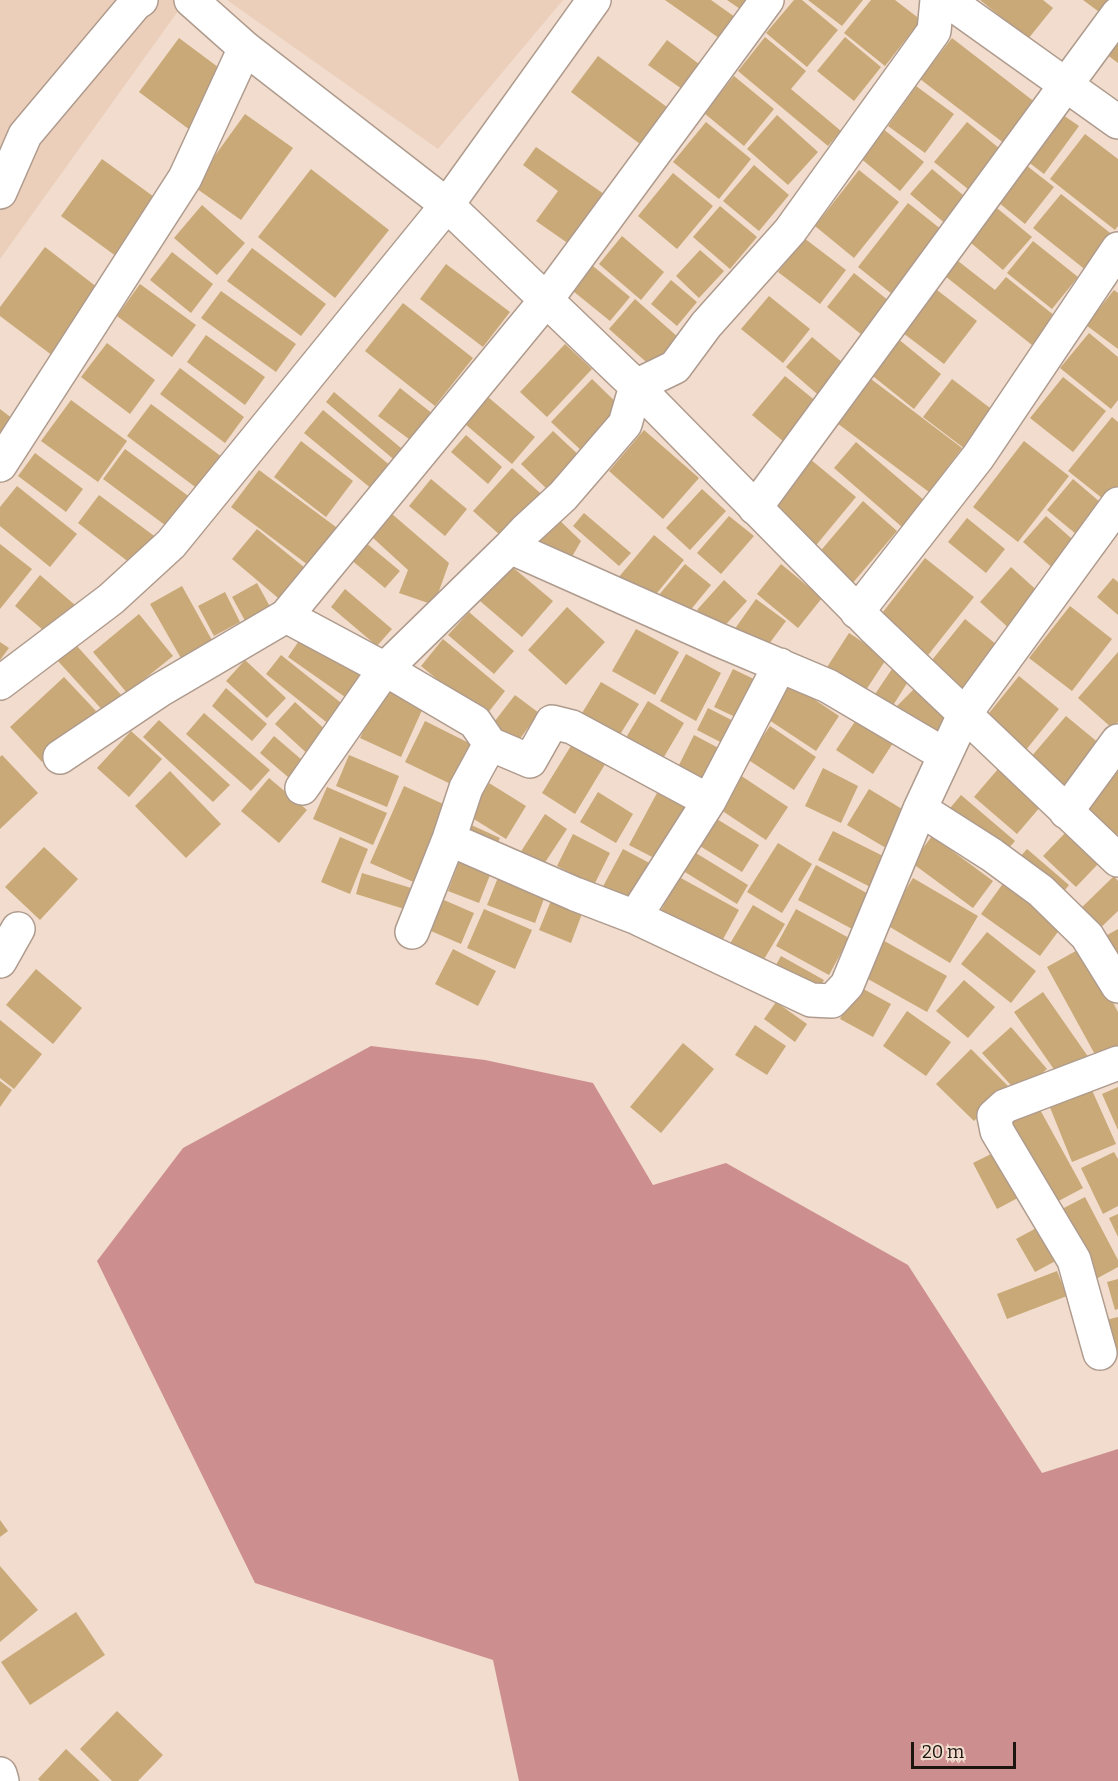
<!DOCTYPE html>
<style>
body{margin:0}
#map{position:relative;width:1118px;height:1781px;overflow:hidden;background:#f1dccd;font-family:Bitter,serif}
canvas{display:block}
.scale{position:absolute;left:911px;top:1742px;width:105px;height:27px;box-sizing:border-box;border:3px solid #1c1510;border-top:0;padding-left:8px;font-size:18px;line-height:21px;white-space:nowrap;color:#1c1510;-webkit-text-stroke:4px #f1dccd;paint-order:stroke}
</style>
<div id="map">
<canvas width="1118" height="1781"></canvas>
<div class="scale">20 m</div>
</div>
<script>
const c = document.querySelector('canvas').getContext('2d');
c.lineJoin = 'round';
function fillPath(path, color) { c.fillStyle = color; c.fill(path, 'evenodd'); }
const shape = rows => new Path2D(rows.map(r => 'M' + r).join(''));
function trace(path, color, width, dash) { c.strokeStyle = color; c.lineWidth = width; c.lineCap = dash ? 'butt' : 'round'; c.setLineDash(dash || []); c.stroke(path); }
fillPath(shape([
 [0,0,186,0,0,259],
 [227,0,563,0,438,149]
]), '#ebcfbb');
fillPath(shape([
 [371,1046,485,1060,593,1083,653,1185,726,1163,908,1265,1042,1473,1118,1449,1118,1781,519,1781,493,1660,255,1583,97,1261,183,1148]
]), '#cd8e90');
fillPath(shape([
 [665,0,711,0,742,22,726,43],
 [727,0,751,0,743,11],
 [794,0,802,0,838,30,807,67,766,33],
 [808,0,863,0,842,26],
 [871,0,895,0,921,20,885,66,844,33],
 [980,0,1043,0,1053,8,1028,39],
 [1083,0,1118,0,1106,17],
 [765,37,806,71,791,89,841,131,828,146,738,71],
 [845,37,881,67,854,101,817,71],
 [179,38,230,76,190,130,139,92],
 [952,38,1036,103,1005,144,920,79],
 [1118,38,1118,63,1106,54],
 [667,40,707,70,689,94,648,65],
 [598,56,675,113,648,150,571,92],
 [734,76,774,109,744,146,704,113],
 [916,86,954,114,925,153,888,126],
 [1057,111,1079,126,1044,174,1023,158],
 [245,114,293,148,241,220,193,186],
 [777,115,818,152,788,185,747,149],
 [706,122,751,159,719,199,673,162],
 [967,122,1005,153,973,193,934,162],
 [882,128,924,162,900,191,859,157],
 [1085,134,1118,159,1118,226,1115,230,1050,179],
 [536,147,604,194,569,244,536,221,558,191,523,165],
 [102,159,161,202,120,259,61,216],
 [1022,162,1054,187,1025,224,993,198],
 [754,165,789,195,759,231,723,201],
 [311,169,389,230,335,298,258,237],
 [932,169,969,200,947,225,910,194],
 [859,170,899,202,854,258,815,226],
 [673,173,713,206,677,249,638,216],
 [1061,194,1114,236,1087,271,1033,228],
 [908,203,942,230,892,294,858,267],
 [992,204,1032,237,1003,270,964,237],
 [202,205,245,243,217,275,174,238],
 [720,206,757,237,730,269,693,237],
 [622,236,664,272,641,300,599,264],
 [804,238,846,270,820,304,778,272],
 [1033,241,1078,277,1052,309,1007,273],
 [45,247,102,291,53,356,0,316,0,307],
 [252,248,326,304,301,336,227,281],
 [700,250,724,271,699,298,676,276],
 [172,252,213,284,191,313,150,280],
 [953,257,995,290,1006,277,1055,316,1032,345,940,272],
 [446,264,510,312,483,347,420,299],
 [593,266,630,297,610,321,573,291],
 [854,273,894,305,867,339,827,307],
 [671,280,697,302,677,326,651,304],
 [140,284,196,325,172,357,117,316],
 [937,290,977,321,944,364,903,333],
 [1114,290,1118,293,1118,349,1086,325],
 [221,291,296,344,276,372,201,318],
 [769,296,810,329,783,363,741,329],
 [635,299,679,338,653,368,609,329],
 [403,303,473,358,435,406,365,351],
 [1089,333,1118,357,1118,400,1111,409,1060,368],
 [206,335,265,377,245,405,187,362],
 [812,337,849,368,823,399,786,367],
 [897,338,941,374,914,409,869,373],
 [107,343,155,380,130,414,81,377],
 [565,344,592,369,547,417,520,392],
 [180,368,244,417,225,443,160,394],
 [785,376,823,407,790,447,752,415],
 [867,376,962,448,929,492,833,420],
 [1063,377,1106,411,1073,452,1030,418],
 [592,379,624,410,584,453,551,422],
 [952,379,994,411,965,449,923,417],
 [400,388,438,418,417,445,378,416],
 [334,392,407,453,398,463,326,402],
 [488,397,535,437,512,464,465,424],
 [71,400,127,441,98,482,41,441],
 [151,404,226,460,202,492,127,436],
 [0,409,13,419,0,435],
 [323,410,392,467,373,490,304,433],
 [1112,417,1118,422,1118,489,1107,502,1068,471],
 [644,430,699,478,663,519,609,471],
 [553,431,583,459,551,493,521,464],
 [466,435,502,467,488,484,451,452],
 [301,441,353,481,326,517,274,477],
 [1024,441,1069,476,1018,542,973,507],
 [856,442,925,501,902,527,834,468],
 [125,449,195,501,173,531,103,479],
 [35,453,83,489,66,512,18,476],
 [810,459,856,497,813,549,767,512],
 [512,468,547,499,509,543,473,511],
 [259,470,340,530,312,568,231,507],
 [431,479,467,509,445,536,409,506],
 [1073,479,1107,508,1082,539,1047,510],
 [17,486,77,534,50,567,0,526,0,507],
 [702,489,726,511,690,550,666,528],
 [99,495,161,541,139,570,78,523],
 [863,501,897,531,851,585,817,555],
 [584,513,631,553,619,566,573,526],
 [392,514,449,563,434,605,399,593,408,570,372,537],
 [553,514,581,541,569,562,526,543],
 [729,516,754,536,721,574,697,553],
 [1046,516,1079,545,1056,571,1023,542],
 [967,518,1005,549,986,573,948,542],
 [257,529,310,572,284,603,232,559],
 [654,535,684,560,648,604,618,578],
 [365,542,400,571,385,588,350,559],
 [0,544,32,569,0,609],
 [925,558,974,597,925,659,876,621],
 [685,564,711,585,684,618,658,596],
 [781,564,822,598,798,628,757,594],
 [510,565,553,601,522,637,480,601],
 [1011,567,1042,595,1011,630,980,602],
 [40,575,75,605,50,636,15,606],
 [1113,578,1118,582,1118,615,1097,597],
 [724,580,747,601,720,631,697,610],
 [257,583,274,614,249,628,232,597],
 [182,586,213,642,182,660,150,604],
 [345,589,392,629,377,646,331,607],
 [225,592,240,622,214,636,198,606],
 [756,599,786,621,763,652,734,630],
 [1070,606,1112,639,1072,691,1029,658],
 [567,607,605,642,566,685,528,650],
 [469,612,514,651,494,674,448,635],
 [139,614,173,656,127,693,93,652],
 [965,619,1002,649,964,695,928,665],
 [636,629,679,652,655,695,612,671],
 [305,632,372,679,355,704,288,657],
 [849,633,887,658,860,699,822,675],
 [443,639,505,691,484,718,421,666],
 [0,642,9,648,0,660],
 [76,645,123,697,105,713,58,661],
 [1118,652,1118,722,1112,728,1078,698],
 [686,654,721,673,696,721,660,701],
 [281,655,350,710,335,729,266,674],
 [245,660,286,698,267,718,226,681],
 [894,666,911,677,885,718,867,706],
 [733,669,764,684,746,722,714,707],
 [1019,676,1059,709,1021,756,981,723],
 [64,677,96,711,42,762,10,727],
 [601,682,639,704,616,741,579,718],
 [790,683,839,716,816,751,766,718],
 [919,684,952,714,938,738,895,708],
 [226,688,267,724,252,741,212,706],
 [383,689,423,708,401,757,360,738],
 [515,695,539,713,516,744,491,726],
 [648,701,684,723,658,767,621,746],
 [295,702,331,735,311,757,275,724],
 [708,708,745,727,734,749,697,730],
 [204,713,270,770,251,791,186,734],
 [1066,716,1106,749,1065,797,1025,764],
 [159,720,230,785,213,802,143,737],
 [856,720,893,743,873,774,836,750],
 [425,721,477,747,457,787,405,762],
 [770,726,816,757,794,790,747,759],
 [131,731,162,759,129,797,97,768],
 [694,735,726,752,707,787,676,771],
 [274,736,309,766,295,783,260,753],
 [577,736,610,756,575,814,542,793],
 [2,755,38,793,0,829,0,757],
 [349,755,399,776,387,807,336,786],
 [1118,762,1118,834,1115,837,1079,803],
 [823,768,858,786,841,823,805,806],
 [998,769,1041,806,1017,834,974,797],
 [170,771,221,824,186,858,135,806],
 [737,773,788,807,766,840,715,806],
 [269,778,307,810,279,843,241,811],
 [489,783,526,806,506,839,469,816],
 [404,786,452,808,418,884,370,863],
 [327,787,387,813,373,845,313,819],
 [869,789,907,812,886,848,847,825],
 [598,792,633,814,616,843,580,822],
 [657,793,688,809,660,861,629,845],
 [961,795,1015,841,1000,858,946,813],
 [545,814,567,829,542,867,520,853],
 [712,816,759,845,742,872,695,843],
 [469,824,500,838,488,864,457,850],
 [833,831,891,860,876,890,818,860],
 [1065,833,1098,864,1076,887,1043,856],
 [573,834,610,853,594,885,557,866],
 [932,836,993,881,973,908,912,863],
 [340,837,368,849,350,894,321,882],
 [778,843,812,864,782,913,747,892],
 [44,847,78,879,40,920,5,887],
 [623,849,657,867,634,910,600,892],
 [1027,849,1069,885,1056,901,1013,865],
 [691,850,748,885,737,904,680,869],
 [459,862,490,875,479,903,448,891],
 [816,865,872,896,854,930,798,900],
 [501,870,548,888,535,923,487,905],
 [362,873,421,891,414,912,356,894],
 [1114,876,1118,881,1118,911,1094,934,1075,914],
 [679,877,739,910,716,952,657,918],
 [913,878,978,916,950,963,885,924],
 [1007,878,1066,921,1040,956,981,914],
 [555,891,586,903,571,943,539,930],
 [437,897,474,913,461,944,424,928],
 [753,905,785,924,754,976,722,957],
 [484,909,532,930,515,969,467,948],
 [796,909,849,938,829,975,776,946],
 [1118,929,1118,957,1100,939],
 [987,932,1036,971,1011,1003,961,964],
 [879,938,947,976,927,1012,859,974],
 [1083,947,1118,1012,1118,1049,1098,1060,1047,967],
 [453,949,496,971,478,1006,435,984],
 [781,956,824,980,810,1005,767,981],
 [36,969,82,1008,53,1044,6,1005],
 [964,980,995,1007,968,1038,936,1011],
 [858,986,891,1004,873,1037,840,1019],
 [1043,992,1089,1058,1060,1078,1014,1012],
 [776,1002,807,1024,795,1042,764,1019],
 [907,1011,951,1042,926,1076,883,1046],
 [0,1020,42,1054,14,1089,0,1078],
 [755,1025,786,1046,767,1075,735,1055],
 [1011,1027,1047,1069,1018,1093,982,1053],
 [683,1043,714,1069,661,1133,630,1107],
 [971,1049,1008,1086,974,1121,936,1084],
 [0,1081,12,1090,0,1107],
 [1118,1087,1118,1130,1102,1094],
 [1091,1088,1116,1144,1072,1162,1049,1105],
 [1038,1106,1083,1188,1051,1205,1006,1123],
 [1005,1147,1029,1192,997,1209,973,1163],
 [1114,1152,1118,1159,1118,1206,1103,1214,1081,1168],
 [1085,1197,1118,1260,1118,1267,1096,1279,1060,1210],
 [1118,1214,1118,1237,1109,1218],
 [1042,1225,1061,1258,1035,1272,1016,1239],
 [1057,1271,1067,1296,1007,1319,997,1294],
 [1118,1279,1118,1309,1115,1310,1107,1282],
 [1118,1317,1118,1352,1110,1353,1102,1321],
 [0,1520,8,1531,0,1537],
 [0,1566,38,1610,0,1642],
 [76,1612,105,1655,30,1705,1,1662],
 [117,1711,163,1755,138,1781,112,1781,80,1749],
 [66,1749,100,1781,40,1781,38,1779]
]), '#c9a977');
const minor = shape([
 [191,0,245,48,447,205,636,386,873,627,1118,860],
 [947,0,1118,122],
 [0,192,25,135,136,3,141,0],
 [0,465,185,178,245,48],
 [755,508,1118,14],
 [510,547,719,640,828,686,945,755],
 [857,612,978,457,1118,249],
 [286,616,385,669,475,722,490,744,530,761,552,722,572,727,709,801],
 [0,683,111,599,171,544,447,205,594,0],
 [60,757,160,690,286,616,546,300,767,0],
 [302,788,385,669,510,547,525,531,563,496,625,424,636,386,675,367,706,325,790,231,934,31,937,0],
 [920,809,992,855,1041,891,1087,936,1118,986],
 [1066,812,1118,741],
 [449,839,575,894,635,917,811,1000,832,1001,847,985,920,809,964,715,1118,504],
 [635,917,709,801,780,665],
 [412,932,449,839,466,788,490,744],
 [0,961,18,929],
 [1100,1353,1074,1260,997,1131,994,1116,1005,1106,1118,1063]
]);
const major = shape([
 [0,1774,2,1781]
]);
trace(minor, '#af9b8d', 36);
trace(major, '#af9b8d', 36);
trace(minor, '#fff', 33);
trace(major, '#fff', 33);
</script>
